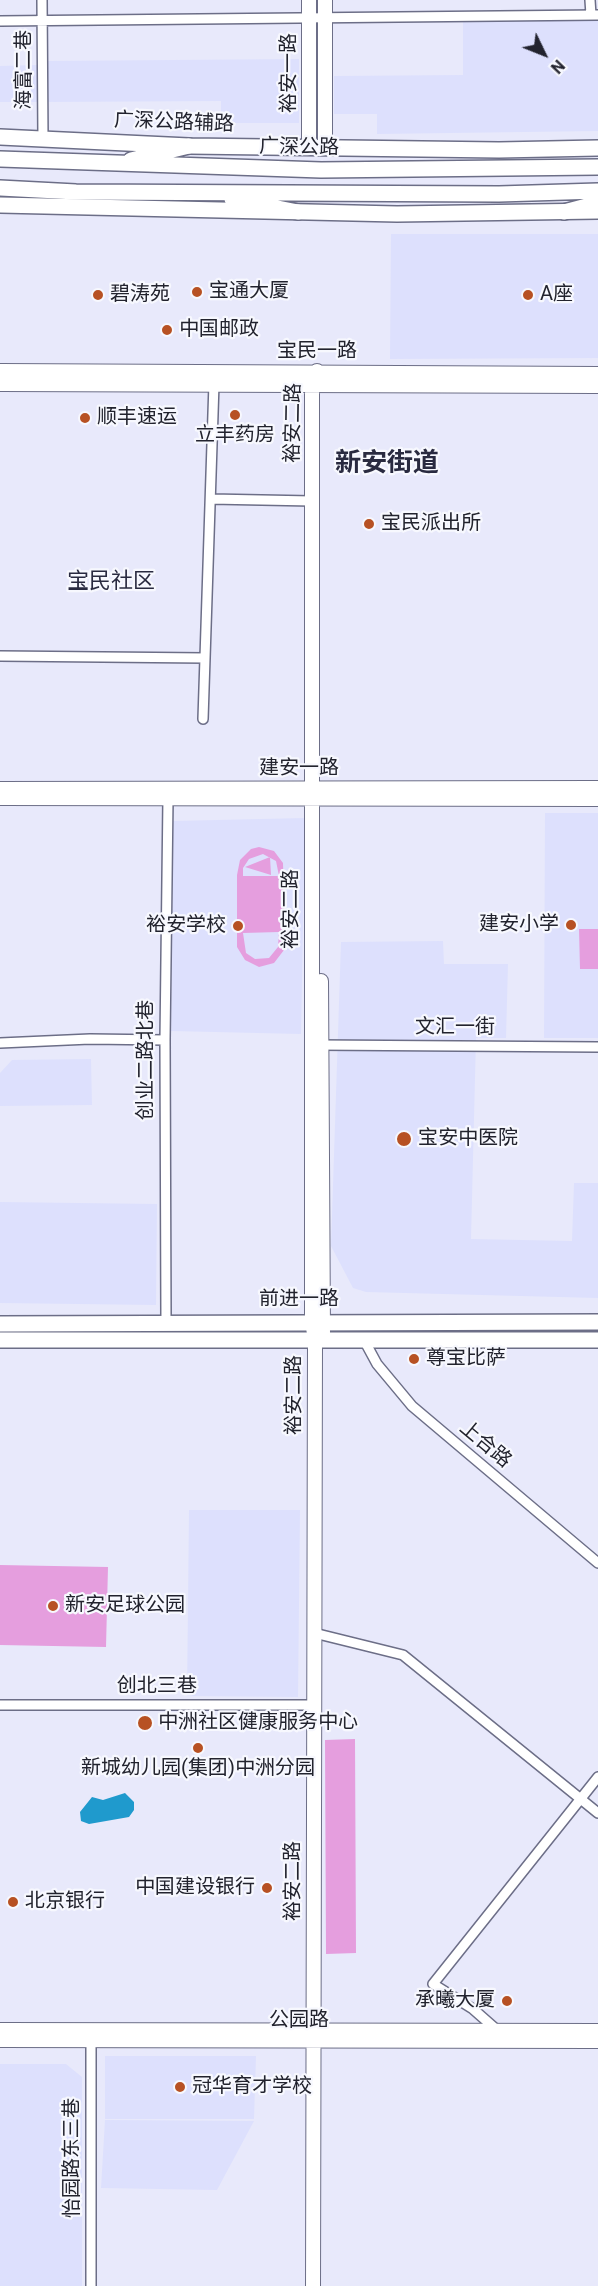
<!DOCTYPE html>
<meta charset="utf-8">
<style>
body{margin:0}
#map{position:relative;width:598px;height:2286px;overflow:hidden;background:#e8e9fb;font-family:Roboto,sans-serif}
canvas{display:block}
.north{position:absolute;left:514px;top:24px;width:60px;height:60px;-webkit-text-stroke:4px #f7f8fe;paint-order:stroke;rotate:133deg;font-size:16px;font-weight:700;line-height:24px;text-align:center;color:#22232e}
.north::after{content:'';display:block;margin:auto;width:21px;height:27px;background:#22232e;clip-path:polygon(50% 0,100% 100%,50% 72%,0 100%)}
</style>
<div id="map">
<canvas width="598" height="2286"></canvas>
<div class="north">N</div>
</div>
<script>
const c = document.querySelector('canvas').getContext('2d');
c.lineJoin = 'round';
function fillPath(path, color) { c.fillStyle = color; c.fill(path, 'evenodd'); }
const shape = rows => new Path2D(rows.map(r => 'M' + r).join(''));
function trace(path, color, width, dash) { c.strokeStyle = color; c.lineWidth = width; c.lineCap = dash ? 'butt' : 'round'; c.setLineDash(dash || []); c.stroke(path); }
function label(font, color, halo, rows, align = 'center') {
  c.font = font + ' Roboto,"Noto Sans SC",sans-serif'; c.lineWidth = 4.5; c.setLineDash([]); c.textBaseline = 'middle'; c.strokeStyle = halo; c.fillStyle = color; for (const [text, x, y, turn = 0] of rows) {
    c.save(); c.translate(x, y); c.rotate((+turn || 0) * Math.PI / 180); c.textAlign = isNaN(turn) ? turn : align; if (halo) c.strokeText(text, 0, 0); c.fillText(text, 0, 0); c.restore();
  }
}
fillPath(shape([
 [598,19,598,131,377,134,377,114,334,114,334,76,463,75,463,20],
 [299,59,299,123,221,123,221,101,46,102,46,61],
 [37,65,38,102,0,102,0,66],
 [391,234,598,234,598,358,390,359],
 [545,813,598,813,598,1038,544,1038],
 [305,818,301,1034,171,1031,173,821],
 [443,941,444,964,508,964,506,1038,476,1038,471,1239,572,1241,574,1183,598,1183,598,1298,366,1292,353,1288,331,1246,341,942],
 [91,1059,92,1105,0,1106,0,1073,12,1060],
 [0,1202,157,1204,156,1305,0,1303],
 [189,1510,300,1510,298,1697,187,1696],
 [105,2056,256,2056,254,2119,105,2119],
 [0,2064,66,2064,82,2077,82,2286,0,2286],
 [105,2120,254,2121,217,2190,101,2188]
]), '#dde0fd');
fillPath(shape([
 [259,847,274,851,283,863,285,942,284,950,274,963,259,967,245,960,237,947,237,875,240,860,251,849],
 [263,854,276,861,279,876,243,876,243,868,249,859],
 [279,932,278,947,269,958,255,959,246,953,243,933],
 [270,857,271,875,245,867],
 [579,929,598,929,598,969,580,969],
 [0,1565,108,1567,106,1647,0,1645],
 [355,1739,356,1953,326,1954,325,1740]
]), '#e59ede');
fillPath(shape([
 [125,1793,134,1802,134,1810,129,1817,89,1824,81,1821,80,1812,92,1797,103,1800]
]), '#1f9acd');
const minor = shape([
 [42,0,43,139],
 [590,0,591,15],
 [0,21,598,15],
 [211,499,312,501],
 [0,656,205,658],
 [203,719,214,383],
 [0,1043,90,1039,165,1040],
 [317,1045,598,1047],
 [166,1322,165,1040,168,798],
 [364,1340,377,1364,412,1406,598,1563],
 [314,1633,403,1655,598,1813],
 [0,1705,314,1705],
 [498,2031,473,2009,433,1984,598,1777],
 [91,2286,91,2036]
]);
const secondary = shape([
 [325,0,325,146],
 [309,147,309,0],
 [0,371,598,374],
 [0,384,598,386],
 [0,789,598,788],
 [0,798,598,799],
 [321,981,323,1334],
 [0,2030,598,2031],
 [0,2040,598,2041],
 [313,2286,315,1340,312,1321,312,394,313,375,317,371]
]);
const primary = shape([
 [0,137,189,146,499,150,598,148],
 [0,205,397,214,598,211],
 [0,1324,598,1322],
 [0,1340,598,1340]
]);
const trunk = shape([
 [0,159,321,170,598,167],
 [131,160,189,146],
 [0,188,76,192,499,194,598,191],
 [232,199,298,212],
 [564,212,598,203]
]);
trace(minor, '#6c6e87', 12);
trace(secondary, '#6c6e87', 16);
trace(primary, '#6c6e87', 18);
trace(trunk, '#6c6e87', 18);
trace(minor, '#fff', 9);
trace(secondary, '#fff', 14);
trace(primary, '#fff', 15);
trace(trunk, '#fff', 15);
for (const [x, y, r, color] of [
 [197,292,6,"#b75123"],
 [98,295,6,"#b75123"],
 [528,295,6,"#b75123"],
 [167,330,6,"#b75123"],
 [235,415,6,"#b75123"],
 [85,418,6,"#b75123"],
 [369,524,6,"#b75123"],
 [571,925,6,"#b75123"],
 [238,926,6,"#b75123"],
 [404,1139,8,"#b75123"],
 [414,1359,6,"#b75123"],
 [53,1606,6,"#b75123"],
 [145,1723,8,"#b75123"],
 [198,1748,6,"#b75123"],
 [267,1888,6,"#b75123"],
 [13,1902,6,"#b75123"],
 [507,2001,6,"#b75123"],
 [180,2087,6,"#b75123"]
]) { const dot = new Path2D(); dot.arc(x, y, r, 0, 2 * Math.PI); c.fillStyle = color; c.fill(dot); trace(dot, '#f7f8fe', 2); }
label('20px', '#22232e', '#f7f8fe', [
 ["海富二巷",25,70,-90],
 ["裕安一路",290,73,-90],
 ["广深公路辅路",174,123,2],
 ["广深公路",299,148,1],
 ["宝民一路",317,352],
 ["裕安二路",294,423,-89],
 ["建安一路",299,769],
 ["裕安二路",292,909,-90],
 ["文汇一街",455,1028],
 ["创业二路北巷",147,1060,-90],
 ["前进一路",299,1300],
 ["裕安二路",295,1395,-90],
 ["上合路",485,1445,40],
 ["创北三巷",157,1687],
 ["裕安二路",294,1881,-90],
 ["公园路",299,2021],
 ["怡园路东三巷",73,2158,-90]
]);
label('20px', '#22232e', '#f7f8fe', [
 ["宝通大厦",209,292],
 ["碧涛苑",110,295],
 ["A座",540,295],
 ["中国邮政",179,330],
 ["顺丰速运",97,418],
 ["立丰药房",235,436,"center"],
 ["宝民派出所",381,524],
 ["建安小学",559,925,"right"],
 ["裕安学校",226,926,"right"],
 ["宝安中医院",418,1139],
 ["尊宝比萨",426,1359],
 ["新安足球公园",65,1606],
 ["中洲社区健康服务中心",158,1723],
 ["新城幼儿园(集团)中洲分园",198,1769,"center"],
 ["中国建设银行",255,1888,"right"],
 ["北京银行",25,1902],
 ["承曦大厦",495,2001,"right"],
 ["冠华育才学校",192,2087]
], 'left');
label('22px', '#292a40', '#f7f8fe', [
 ["宝民社区",111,582]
]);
label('bold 26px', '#292a40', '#f7f8fe', [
 ["新安街道",387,464]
]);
</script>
